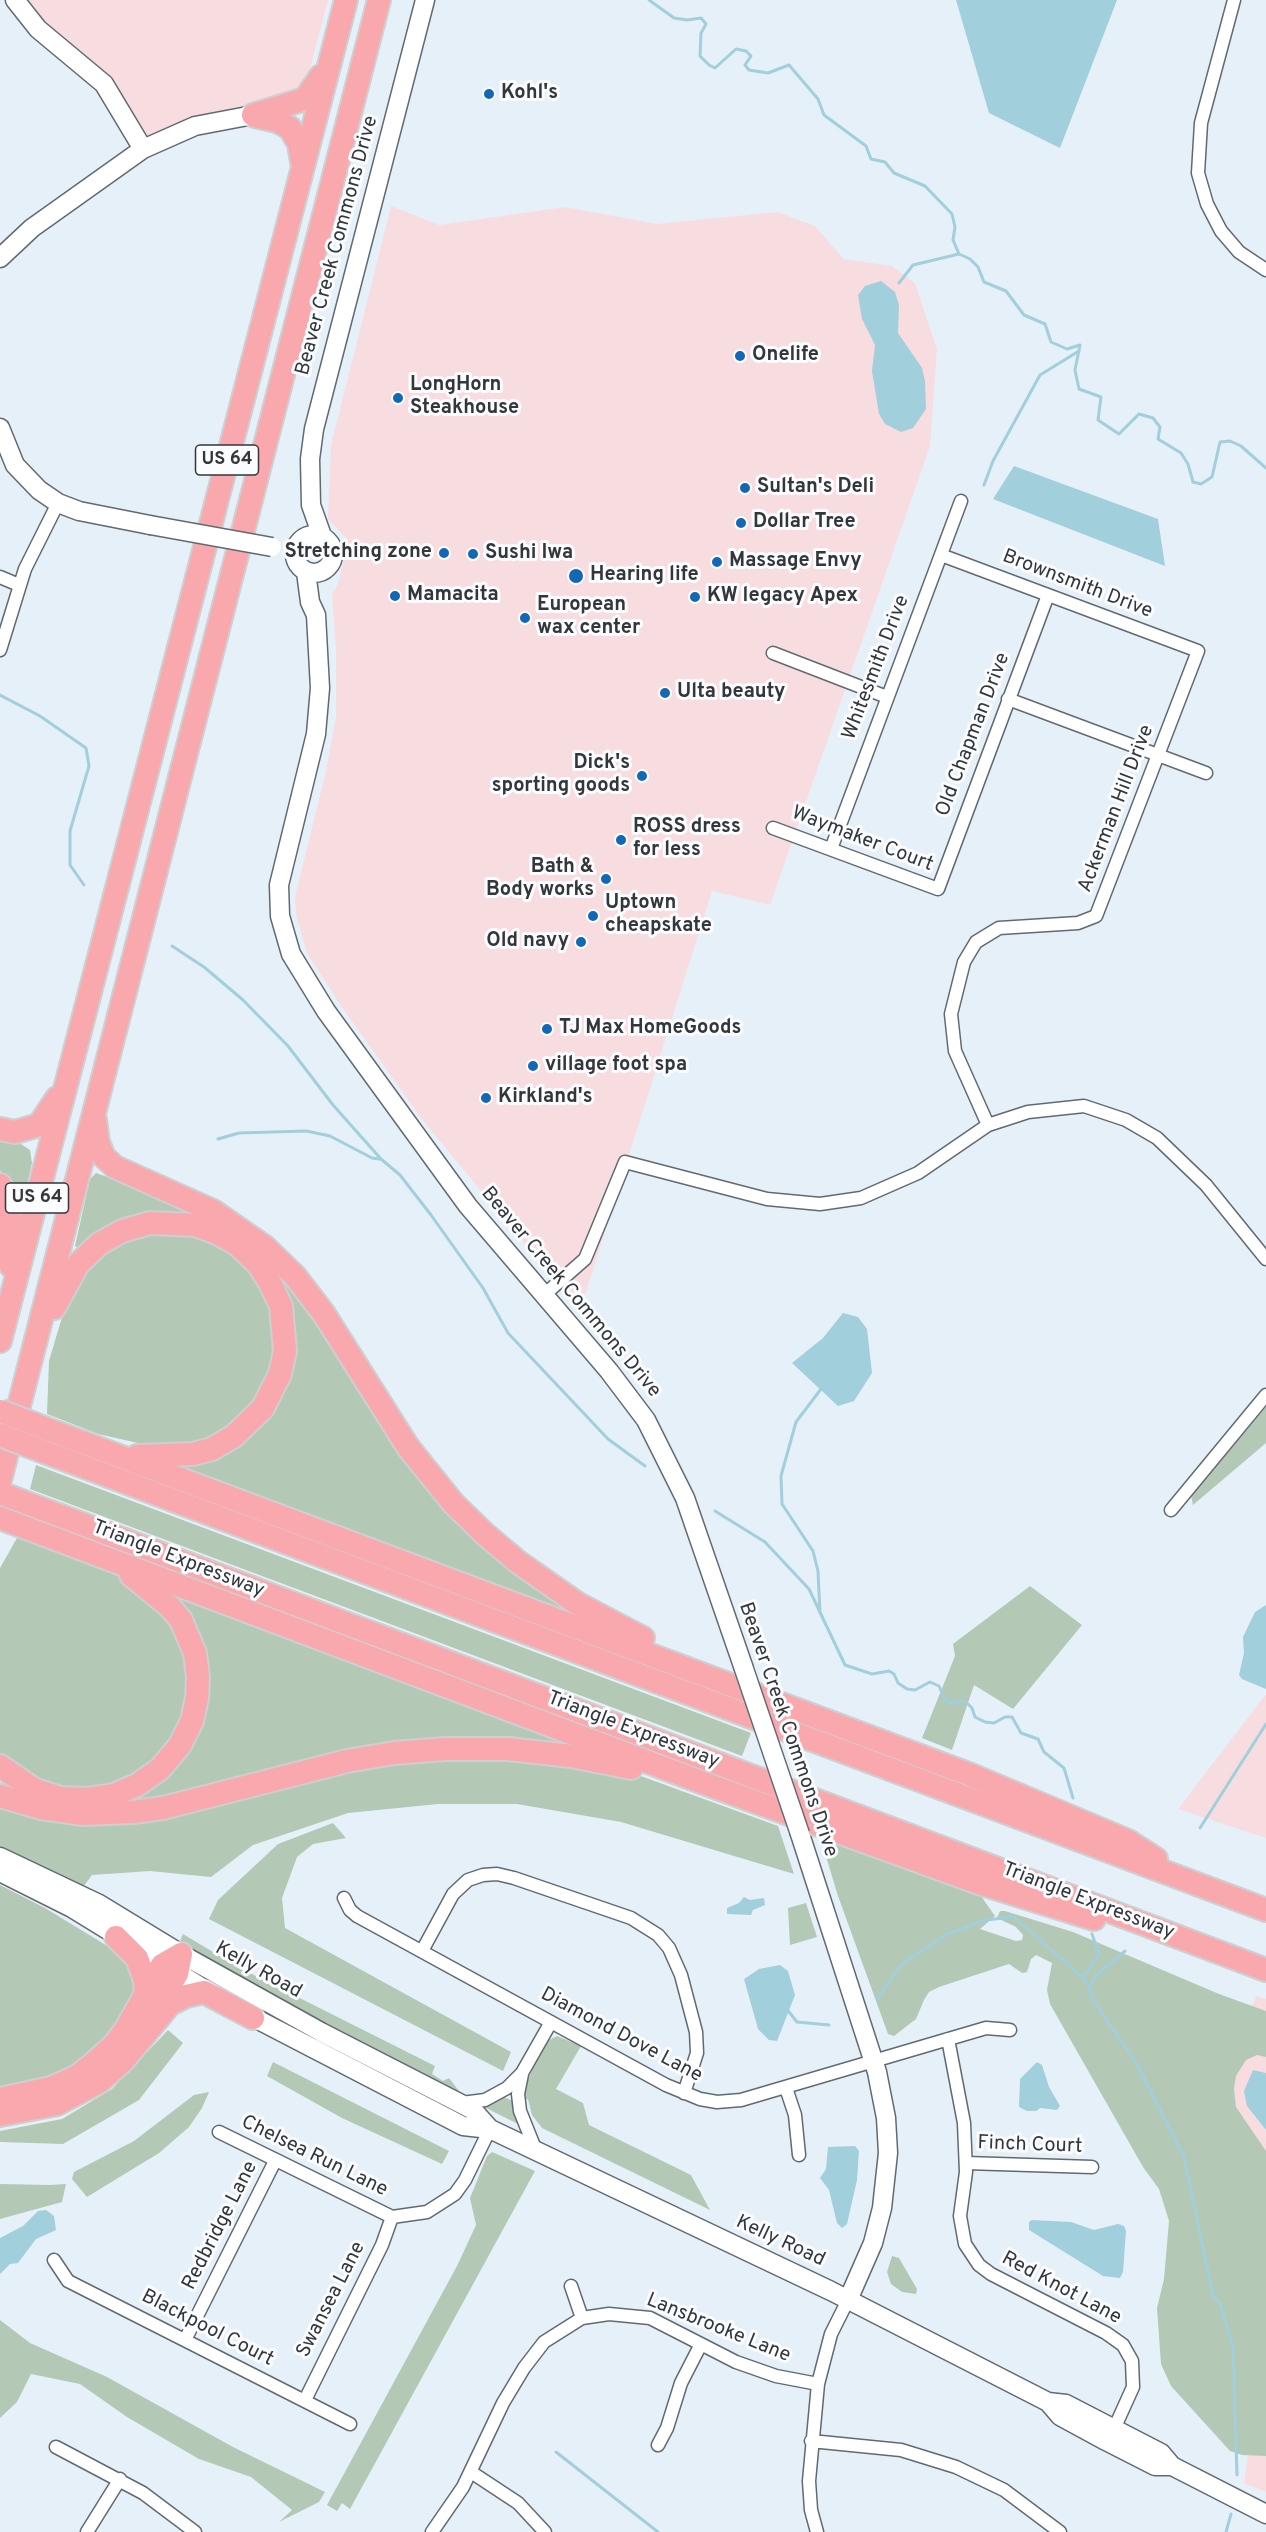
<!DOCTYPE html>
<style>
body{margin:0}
canvas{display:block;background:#e6f0f8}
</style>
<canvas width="1266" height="2532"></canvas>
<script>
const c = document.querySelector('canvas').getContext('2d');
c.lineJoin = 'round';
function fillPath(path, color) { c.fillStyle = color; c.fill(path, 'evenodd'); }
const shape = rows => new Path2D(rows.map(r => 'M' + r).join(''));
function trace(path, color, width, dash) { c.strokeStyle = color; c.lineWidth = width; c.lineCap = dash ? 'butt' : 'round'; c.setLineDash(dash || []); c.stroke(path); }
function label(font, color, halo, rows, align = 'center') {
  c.font = font + ' Overpass,sans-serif'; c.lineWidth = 6; c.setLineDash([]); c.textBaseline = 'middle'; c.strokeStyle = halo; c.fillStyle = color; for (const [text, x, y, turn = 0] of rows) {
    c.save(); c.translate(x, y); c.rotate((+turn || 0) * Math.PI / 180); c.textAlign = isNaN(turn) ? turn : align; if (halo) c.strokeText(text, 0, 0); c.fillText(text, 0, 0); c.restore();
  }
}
fillPath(shape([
 [15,0,328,0,305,88,143,149,114,100],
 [391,206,439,225,565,207,657,224,777,212,815,226,844,259,892,266,915,283,937,349,930,446,770,905,712,891,580,1311,421,1118,341,1006,307,953,296,915,295,897,326,771,336,717,336,651,332,594,338,584,348,540,328,519,331,445],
 [1266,1694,1266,1838,1178,1809],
 [1256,1996,1266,1999,1266,2159,1229,2110,1234,2053],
 [1266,2454,1266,2492,1244,2483,1248,2455]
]), '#f8dde0');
fillPath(shape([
 [0,1137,21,1144,30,1150,32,1163,21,1210,16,1210,0,1170],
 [96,1173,174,1200,203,1220,80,1249,75,1246,90,1179],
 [169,1227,221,1240,269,1292,277,1363,258,1406,209,1443,160,1448,98,1434,47,1414,49,1361,68,1297,82,1268,117,1239],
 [267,1266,282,1272,392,1434,575,1609,572,1616,169,1468,190,1460,280,1390],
 [1266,1407,1266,1443,1193,1505,1191,1495],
 [36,1465,751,1733,742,1756,30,1489],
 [17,1538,107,1570,138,1586,165,1609,191,1662,186,1719,155,1765,100,1792,45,1788,0,1760,0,1568],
 [1030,1586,1082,1625,1013,1709,974,1685,952,1750,922,1738,955,1656,953,1644],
 [178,1596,598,1749,503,1743,213,1788,110,1808,196,1728,176,1603],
 [521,1756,638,1775,778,1826,794,1874,621,1822,517,1804,438,1804,348,1813,253,1845,211,1877,150,1871,92,1875,81,1890,0,1851,0,1802,81,1820,391,1760],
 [333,1823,346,1838,313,1844,297,1857,282,1898,285,1928,511,2052,503,2071,209,1919,218,1900,278,1844],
 [829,1842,981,1896,995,1916,980,1929,1016,1941,1022,1940,1023,1935,1016,1927,997,1918,1000,1911,1005,1911,1073,1932,1219,1994,1266,2011,1266,2057,1257,2055,1246,2060,1236,2076,1234,2089,1236,2107,1266,2151,1266,2456,1242,2455,1230,2451,1171,2386,1161,2364,1157,2308,1164,2279,1169,2221,1159,2189,1143,2167,1050,2004,1047,1990,1052,1963,1036,1955,1031,1959,1027,1972,1022,1973,1009,1964,939,1987,929,1992,924,2000,916,2019,894,2036,888,2034,838,1896,824,1850],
 [0,1885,45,1908,132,1961,137,1995,102,2047,68,2073,0,2092],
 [806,1903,817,1937,790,1945,788,1908],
 [183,1934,238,1967,435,2066,432,2074,443,2081,449,2078,462,2095,448,2090,179,1944],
 [168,2030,183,2043,139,2100,63,2144,0,2142,0,2131,62,2119,112,2089],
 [557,2036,581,2046,556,2089,583,2103,589,2125,691,2175,710,2210,542,2128,532,2115,528,2099,523,2100,523,2090,541,2051,549,2040],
 [273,2062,449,2151,442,2164,342,2118,267,2076],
 [209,2092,202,2108,189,2127,159,2153,87,2197,72,2179,74,2172,134,2141,194,2095],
 [502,2096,515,2102,520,2125,482,2106],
 [492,2152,535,2171,350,2509,342,2503,337,2511,327,2505,457,2266,476,2225,470,2198,487,2156],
 [0,2184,50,2185,66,2184,62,2202,0,2219],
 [892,2256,899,2258,917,2289,916,2294,902,2292,891,2284,887,2272],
 [0,2320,30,2343,107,2377,233,2447,325,2492,319,2502,279,2522,292,2510,251,2477,199,2459,127,2417,80,2384,31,2374,17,2402,0,2418]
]), '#b4c9b5');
fillPath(shape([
 [956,0,1117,0,1060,148,989,113],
 [881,281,895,292,899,305,898,333,922,368,925,381,926,409,913,428,901,432,885,424,879,414,872,371,875,345,862,319,858,295,865,286],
 [1014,466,1158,519,1165,566,993,499],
 [843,1313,858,1317,867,1329,872,1373,854,1401,838,1406,792,1363,823,1338],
 [1266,1605,1266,1689,1242,1679,1239,1675,1244,1653,1243,1637,1255,1612],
 [744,1897,750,1900,764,1898,765,1905,753,1910,751,1915,727,1914,727,1908,739,1903],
 [780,1965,788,1971,795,1995,777,2041,769,2040,758,2029,744,1979,759,1969],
 [1037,2062,1042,2065,1049,2087,1060,2106,1057,2110,1040,2108,1036,2111,1027,2111,1019,2107,1020,2079],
 [1253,2070,1266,2073,1266,2130,1247,2106,1244,2091],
 [855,2146,859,2151,857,2180,847,2224,842,2228,837,2223,829,2190,820,2178,826,2169,828,2147],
 [46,2210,54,2216,56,2230,36,2239,18,2263,10,2264,0,2274,0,2238,23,2226,38,2211],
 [1032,2220,1071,2222,1094,2230,1118,2224,1124,2226,1126,2231,1123,2272,1120,2278,1103,2276,1029,2230,1029,2222]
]), '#a1cfdb');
trace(shape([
 [649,0,674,18,687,20,701,18,706,24,701,33,700,56,709,65,715,68,736,49,746,51,751,56,745,65,749,70,768,73,789,65,818,99,824,115,866,146,871,159,885,162,894,173,925,186,952,214,955,227,953,240,959,254,970,259,978,267,984,282,1006,291,1024,315,1045,324,1051,342,1067,349,1080,345,1075,370,1079,389,1101,397,1098,420,1119,434,1139,414,1153,418,1160,427,1158,439,1181,453,1188,464,1193,482,1201,484,1212,477,1220,442,1230,441,1241,446,1266,468],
 [899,283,913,265,959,254],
 [984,485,993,461,1040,375,1079,351],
 [0,695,40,716,86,748,89,766,70,831,70,865,84,885],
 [172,946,204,967,243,1000,288,1046,333,1105,381,1159,400,1175,431,1215,483,1288,508,1333,608,1439,645,1466],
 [218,1139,239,1133,306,1131,330,1136,372,1158,379,1159],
 [715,1511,765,1542,809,1589,845,1665,872,1674,889,1671,894,1674,898,1683,907,1689,915,1690,930,1682,939,1686,945,1700,950,1703,965,1701,972,1708,975,1717,985,1722,994,1723,1005,1717,1012,1717,1021,1733,1038,1739,1044,1752,1064,1768,1073,1798],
 [820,1613,818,1571,813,1551,782,1504,781,1476,796,1422,821,1389],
 [1200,1828,1266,1724],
 [1092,1934,1099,1954,1083,1978,1090,1988,1091,1997,1137,2064,1184,2157,1213,2296,1220,2303,1233,2347,1237,2475],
 [1090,1988,1095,1976,1125,1951],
 [877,1999,902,1964,947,1934,985,1920,1014,1917,1083,1978],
 [786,2008,797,2022,829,2025],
 [556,2452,658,2532],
 [1226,2532,1231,2514]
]), '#a1cfdb', 3);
const street = shape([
 [1234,0,1201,123,1198,173,1207,204,1221,231,1239,252,1266,270],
 [941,555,1198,651,1096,916,1078,923,999,928,976,942,964,962,951,1014,955,1051,988,1125],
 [0,577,19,585],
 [0,650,25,569,58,503],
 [773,653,887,697],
 [1008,699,1206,773],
 [773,828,938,889,1048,595],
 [831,849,961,501],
 [544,1295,585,1259,625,1162,767,1199,820,1204,861,1198,918,1173,988,1125,1028,1112,1084,1106,1126,1120,1157,1138,1206,1185,1266,1259],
 [1171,1510,1266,1395],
 [344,1898,350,1910,357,1916,666,2085,700,2099,717,2102,741,2100,986,2028,1010,2030],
 [422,1951,453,1894,468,1880,483,1875,497,1874,514,1878,631,1918,658,1935,669,1948,681,1975,696,2032,697,2053,684,2093],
 [948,2039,964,2123,966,2172,960,2216,965,2244,979,2265,991,2274,1106,2333,1123,2345,1132,2361,1133,2387,1114,2429],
 [522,2074,518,2094,520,2111,536,2151],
 [786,2088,795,2115,799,2155],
 [462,2103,485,2100,507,2088,522,2073,551,2022],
 [219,2132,392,2217,427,2212,455,2194,465,2180,490,2129],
 [966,2163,1092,2167],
 [54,2260,68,2281,350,2424],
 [571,2286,582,2318],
 [185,2340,275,2161],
 [305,2400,382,2245,392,2217],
 [811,2441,901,2450,956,2467,1004,2490,1060,2532],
 [658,2445,667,2428,681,2383,701,2344],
 [56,2447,143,2493,195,2532],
 [471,2472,518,2503,545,2532],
 [87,2532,120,2479],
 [432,2532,463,2487,503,2403,524,2368,544,2342,582,2318,609,2314,650,2318,736,2362,776,2376,818,2384],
 [817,2532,811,2510,809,2481,818,2384,831,2334,848,2300]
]);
const secondary = shape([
 [15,0,38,29,104,84,143,149],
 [0,258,32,228,143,149,195,126,253,115],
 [0,428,15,465,39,490,58,503,79,511,150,525],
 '295 554a19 19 0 1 1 38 0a19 19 0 1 1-38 0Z',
 [322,536,311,505,310,459,314,429,425,0],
 [306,572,310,602,316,615,320,688,316,734,279,885,280,916,291,954,326,1011,468,1206,609,1371,646,1420,685,1498,743,1666],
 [800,1834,877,2072,886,2118,888,2153,882,2208,873,2243,848,2300],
 [0,1857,99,1904,181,1954,321,2032,473,2110,490,2129],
 [0,1872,72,1908,214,1995],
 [243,2012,463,2126,490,2129,831,2291,1048,2402,1066,2404,1161,2453,1172,2466,1266,2514],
 [1048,2402,1060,2416,1106,2441,1155,2466,1172,2466]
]);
const highway = shape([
 [253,115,305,99,321,76],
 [255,116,277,121,290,128,299,144,302,162],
 [95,1120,98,1142,104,1157,115,1167,213,1211,265,1247,295,1276,324,1314,408,1447,453,1503,486,1535,518,1562,578,1604,643,1638],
 [0,1129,15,1132,39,1125,57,1098],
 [0,1185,9,1211,11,1266],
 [54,1308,78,1264,99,1244,122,1231,150,1223,195,1225,217,1233,237,1244,258,1264,270,1283,281,1306,285,1351,280,1374,263,1408,234,1436,212,1449,193,1454,137,1456],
 [0,1341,346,0],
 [47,1429,971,1775,1128,1841,1156,1859],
 [42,1451,1266,1910],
 [0,1480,379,0],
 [0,1493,1266,1970],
 [0,1518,709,1785,976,1882,1094,1919],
 [0,1766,35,1790,61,1798,87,1799,114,1795,137,1785,160,1769,180,1745,192,1721,197,1698,198,1677,195,1653,181,1620,170,1607,131,1575],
 [0,1796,41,1808,84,1814,133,1812,163,1808,347,1761,394,1753,445,1749,508,1749,571,1756,631,1768],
 [116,1937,137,1958,145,1980,146,1994],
 [155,2011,177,1974,181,1954],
 [0,2099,51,2088,76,2077,93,2064,114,2045,126,2029,162,1965,181,1954],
 [0,2115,57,2104,99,2082,123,2061,170,2004,186,1996,204,1992,253,2018]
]);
trace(street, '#626a71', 15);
trace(secondary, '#626a71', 21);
trace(highway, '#cecfd0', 26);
trace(street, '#fff', 12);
trace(secondary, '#fff', 18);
trace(highway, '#f9a9ae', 22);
const secondaryBridge = shape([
 [150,525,272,547],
 [743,1666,800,1834]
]);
const highwayBridge = shape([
 [0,1411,47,1429],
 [0,1435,42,1451]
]);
trace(secondaryBridge, '#626a71', 21, []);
trace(highwayBridge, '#cecfd0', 26, []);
trace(secondaryBridge, '#fff', 18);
trace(highwayBridge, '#f9a9ae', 22);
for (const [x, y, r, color] of [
 [489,94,6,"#1367b5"],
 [740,356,6,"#1367b5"],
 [398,398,6,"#1367b5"],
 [745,488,6,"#1367b5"],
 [741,523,6,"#1367b5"],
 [444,553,6,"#1367b5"],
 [473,554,6,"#1367b5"],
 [717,562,6,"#1367b5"],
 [576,576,8,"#1367b5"],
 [395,596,6,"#1367b5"],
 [695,597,6,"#1367b5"],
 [525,618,6,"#1367b5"],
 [665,693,6,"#1367b5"],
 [642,776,6,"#1367b5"],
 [621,840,6,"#1367b5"],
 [606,879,6,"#1367b5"],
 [593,916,6,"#1367b5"],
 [581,942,6,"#1367b5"],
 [547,1029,6,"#1367b5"],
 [533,1066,6,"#1367b5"],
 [486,1098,6,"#1367b5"]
]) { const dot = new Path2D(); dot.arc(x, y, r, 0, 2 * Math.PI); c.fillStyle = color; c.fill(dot); trace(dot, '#fafcfe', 2); }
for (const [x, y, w] of [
 [227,460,63],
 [37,1198,63]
]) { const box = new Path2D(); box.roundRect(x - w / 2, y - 15, w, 30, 4.5); c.fillStyle = '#fafcfe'; c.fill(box); trace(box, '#33363a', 1.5); }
label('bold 18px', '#33363a', null, [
 ["US 64",227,460],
 ["US 64",37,1198]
]);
label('bold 20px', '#33363a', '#fafcfe', [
 ["Kohl's",501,94],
 ["Onelife",752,356],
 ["LongHorn",410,386],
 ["Steakhouse",410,409],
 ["Sultan's Deli",757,488],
 ["Dollar Tree",753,523],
 ["Stretching zone",432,553,"right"],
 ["Sushi Iwa",485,554],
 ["Massage Envy",729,562],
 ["Hearing life",590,576],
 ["Mamacita",407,596],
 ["KW legacy Apex",707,597],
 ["European",537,606],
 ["wax center",537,629],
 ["Ulta beauty",677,693],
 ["Dick's",630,764,"right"],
 ["sporting goods",630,787,"right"],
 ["ROSS dress",633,828],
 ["for less",633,851],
 ["Bath &",594,868,"right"],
 ["Body works",594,891,"right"],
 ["Uptown",605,904],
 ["cheapskate",605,927],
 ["Old navy",569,942,"right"],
 ["TJ Max HomeGoods",559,1029],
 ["village foot spa",545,1066],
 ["Kirkland's",498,1098]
], 'left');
label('20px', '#33363a', '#fafcfe', [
 ["Beaver Creek Commons Drive",338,246,-75],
 ["Brownsmith Drive",1077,585,21],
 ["Whitesmith Drive",877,668,-69],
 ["Old Chapman Drive",974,735,-69],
 ["Ackerman Hill Drive",1117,809,-69],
 ["Waymaker Court",862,840,21],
 ["Beaver Creek Commons Drive",570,1293,50],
 ["Triangle Expressway",178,1560,21],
 ["Beaver Creek Commons Drive",787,1730,71],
 ["Triangle Expressway",633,1731,21],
 ["Triangle Expressway",1088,1902,21],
 ["Kelly Road",258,1971,29],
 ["Diamond Dove Lane",621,2036,28],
 ["Finch Court",1030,2146,2],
 ["Chelsea Run Lane",314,2157,26],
 ["Redbridge Lane",221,2226,-63],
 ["Kelly Road",780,2242,25],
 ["Red Knot Lane",1061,2289,28],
 ["Swansea Lane",332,2300,-63],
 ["Blackpool Court",207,2329,27],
 ["Lansbrooke Lane",718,2329,22]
]);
</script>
